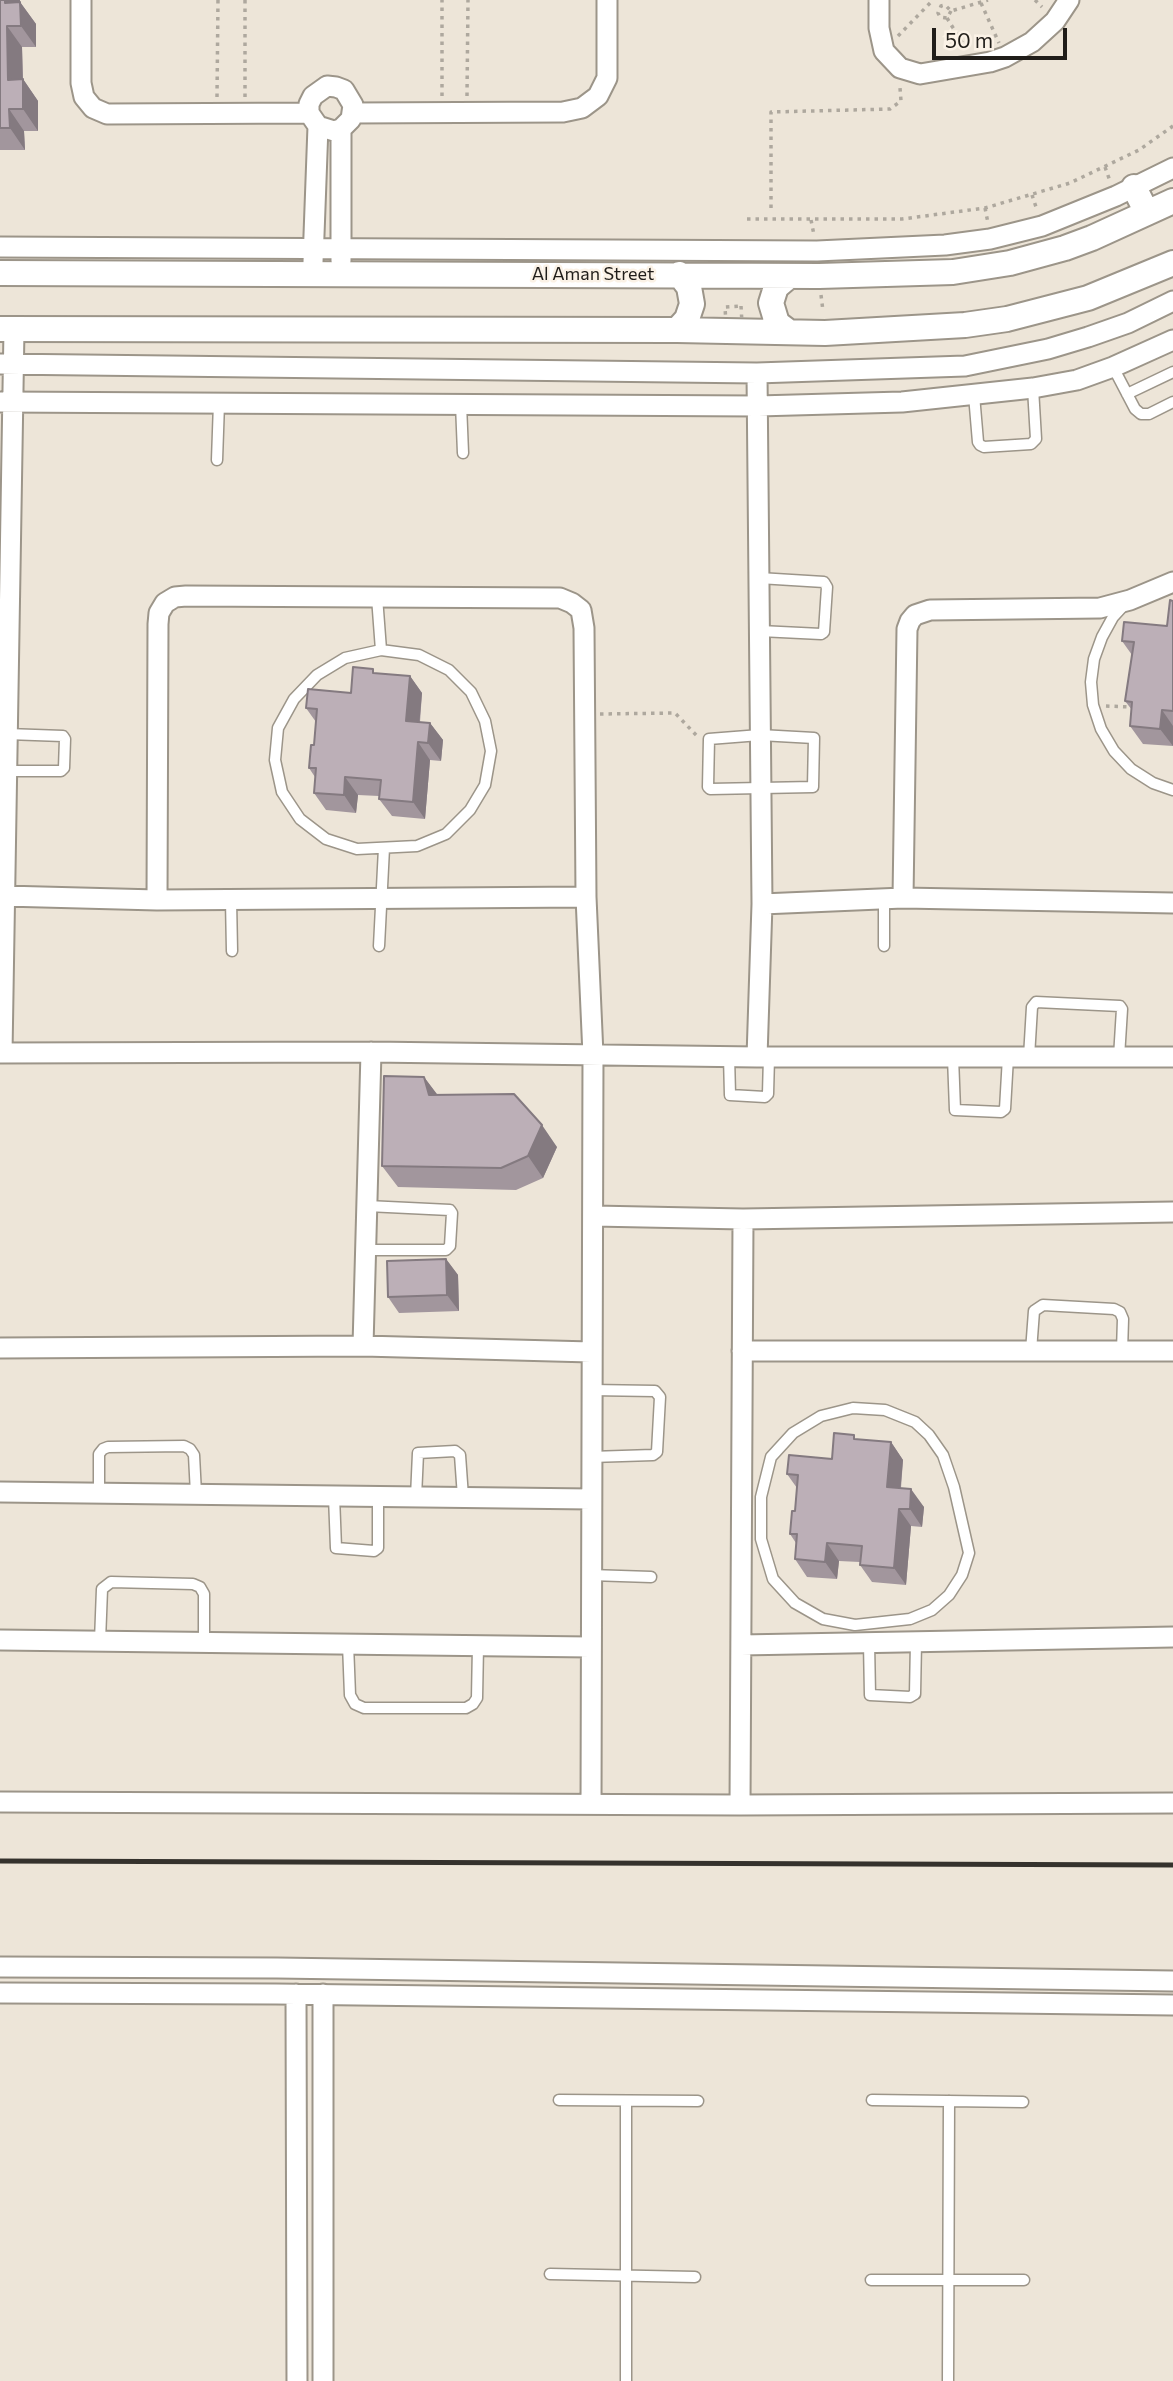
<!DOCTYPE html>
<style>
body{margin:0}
#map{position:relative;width:1173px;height:2381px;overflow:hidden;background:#ede5d8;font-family:Commissioner,sans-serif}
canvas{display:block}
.scale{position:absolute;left:932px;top:28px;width:135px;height:32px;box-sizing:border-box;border:4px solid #201d19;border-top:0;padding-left:9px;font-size:21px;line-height:24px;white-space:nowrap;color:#201d19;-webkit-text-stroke:5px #fbf2e6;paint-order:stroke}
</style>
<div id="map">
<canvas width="1173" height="2381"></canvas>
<div class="scale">50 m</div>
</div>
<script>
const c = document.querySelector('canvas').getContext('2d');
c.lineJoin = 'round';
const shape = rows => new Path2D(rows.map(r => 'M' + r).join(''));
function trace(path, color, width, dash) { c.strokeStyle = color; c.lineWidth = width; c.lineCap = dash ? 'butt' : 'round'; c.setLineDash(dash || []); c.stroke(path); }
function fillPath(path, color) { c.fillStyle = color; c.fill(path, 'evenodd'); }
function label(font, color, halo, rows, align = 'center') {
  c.font = font + ' Commissioner,sans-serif'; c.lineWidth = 5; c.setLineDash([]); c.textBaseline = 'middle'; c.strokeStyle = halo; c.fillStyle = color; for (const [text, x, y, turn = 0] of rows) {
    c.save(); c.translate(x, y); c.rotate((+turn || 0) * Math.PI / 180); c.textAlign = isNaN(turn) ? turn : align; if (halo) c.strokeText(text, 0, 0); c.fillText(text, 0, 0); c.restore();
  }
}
const service = shape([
 [1113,367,1135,409,1141,414,1149,414,1173,402],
 [1127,394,1173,372],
 [974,395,978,442,980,445,984,447,1031,444,1036,439,1033,388],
 [461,404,463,453],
 [217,460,219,403],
 [759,578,824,582,827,587,824,632,821,634,760,631],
 [377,597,381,650],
 [1124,605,1113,617,1102,637,1094,659,1091,682,1093,705,1101,729,1114,751,1131,769,1153,783,1173,790],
 [381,650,419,655,449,670,471,692,485,721,491,751,485,785,470,810,446,834,417,846,357,849,326,839,300,819,282,792,275,760,278,728,294,699,317,675,345,658,381,650],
 [760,735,814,738,813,787,710,789,708,787,709,739,760,735],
 [7,771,61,771,64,768,65,739,63,736,7,734],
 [231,900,232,951],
 [379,946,384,848],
 [884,946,884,899],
 [729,1056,730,1095,765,1097,768,1094,769,1057],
 [953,1057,955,1110,1001,1112,1005,1109,1008,1057],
 [1029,1057,1032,1007,1036,1002,1120,1006,1122,1009,1119,1057],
 [366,1250,446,1250,450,1246,452,1213,450,1210,367,1206],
 [1031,1351,1034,1311,1043,1305,1114,1309,1120,1312,1123,1319,1122,1351],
 [591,1390,655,1391,660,1397,657,1452,653,1455,591,1457],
 [853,1408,885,1410,915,1422,929,1435,943,1455,954,1487,969,1553,962,1575,949,1595,932,1610,910,1619,855,1625,823,1619,795,1603,773,1579,761,1539,761,1497,771,1457,793,1433,821,1416,853,1408],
 [99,1493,99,1454,103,1449,108,1447,184,1446,190,1449,194,1455,196,1494],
 [334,1496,336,1548,374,1551,378,1548,378,1496],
 [416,1497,418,1453,455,1451,460,1455,463,1497],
 [590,1575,651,1577],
 [100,1641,102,1589,111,1582,193,1584,200,1587,204,1594,204,1643],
 [869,1643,870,1695,910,1697,915,1694,916,1642],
 [348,1644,350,1695,355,1704,364,1708,466,1708,473,1704,477,1698,478,1646],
 [559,2100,698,2101],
 [872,2100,1023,2102],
 [550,2274,695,2277],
 [871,2280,1024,2280],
 [626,2381,626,2101],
 [948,2381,949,2101]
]);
const minor = shape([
 [81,0,81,83,84,97,93,108,107,114,309,113],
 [879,0,879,28,884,51,900,68,920,74,990,62,1005,57,1032,42,1055,21,1069,0],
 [353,113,563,112,582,108,598,96,607,78,607,0],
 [0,247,817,251,945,245,990,239,1042,226,1116,196,1173,168],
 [341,261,341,129],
 [313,262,318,126,309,113,309,104,313,96,327,86,336,87,344,90,353,105,351,119,341,129,334,131,318,126],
 [0,364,757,373,965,366,1048,349,1088,337,1128,323,1173,301],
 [0,402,758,406,902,402,1033,388,1077,380,1113,367,1173,340],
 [4,896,157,900,586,897],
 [903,898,907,629,910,621,915,615,930,610,1100,608,1130,600,1173,582],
 [157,900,158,624,159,613,165,603,175,597,186,596,560,598,572,603,581,610,584,628,586,897,593,1055,591,1804],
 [762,904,903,898,1173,903],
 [0,1053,371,1052,757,1057,1173,1057],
 [2,1053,14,329],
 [757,1057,762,904,757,373],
 [594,1216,743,1219,1173,1212],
 [363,1346,371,1052],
 [0,1348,363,1346,591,1352],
 [742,1351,1173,1351],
 [0,1492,591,1499],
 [0,1640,590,1647],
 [741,1645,1173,1637],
 [0,1802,740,1805,1173,1803],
 [740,1805,743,1219],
 [0,1967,277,1968,1173,1981],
 [0,1993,276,1994,1173,2005],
 [296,1994,297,2381],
 [323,1994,323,2381]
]);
const tertiary = shape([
 [1134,187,1147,213],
 [0,273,819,276,953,272,1010,263,1065,248,1092,238,1173,201],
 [0,329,677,330,825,333,965,325,1007,319,1088,298,1173,263],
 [677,330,687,319,692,304,689,287,679,274],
 [789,332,777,323,771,303,776,287,789,276]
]);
trace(service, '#9c9589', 13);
trace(minor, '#9c9589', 23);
trace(tertiary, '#9c9589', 28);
trace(shape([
 [1035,0,1042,7],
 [981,3,999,43],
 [951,11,947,18,940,17,938,13,941,6,945,5,951,11,988,0],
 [947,18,966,49],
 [898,36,933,0],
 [442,96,442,0],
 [467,96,468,0],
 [217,97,218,0],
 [245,97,245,0],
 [1105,167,1110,181],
 [1032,195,1037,210],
 [771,208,771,112,890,109,901,101,900,88],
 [985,208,988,223],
 [747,219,902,219,985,208,1070,183,1139,150,1173,126],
 [811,220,814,235],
 [821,295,823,311],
 [741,306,742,323,726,324,725,307,741,306],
 [1106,706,1133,707],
 [600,714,675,713,698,737]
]), '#aea89e', 3.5, [3.5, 5]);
trace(service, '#fff', 10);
trace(minor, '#fff', 19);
trace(tertiary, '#fff', 24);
trace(shape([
 [0,1861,1173,1865]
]), '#35322d', 5);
fillPath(shape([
 [0,0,20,0,20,2,36,24,36,47,22,47,23,79,38,101,38,131,24,131,25,150,0,150],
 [1173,601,1173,746,1143,744,1130,726,1132,710,1125,701,1132,655,1122,641,1167,626],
 [376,673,410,676,422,693,420,722,430,723,443,740,441,761,430,760,425,819,392,816,379,799,379,796,358,795,356,813,326,810,314,793,315,777,309,768,314,745,316,722,306,708,351,693],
 [424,1077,437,1095,557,1147,543,1178,516,1190,398,1187,382,1166],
 [446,1259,458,1275,459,1311,399,1313,388,1297],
 [857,1439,891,1442,903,1460,901,1488,924,1507,922,1527,911,1526,906,1585,872,1582,860,1565,860,1562,839,1561,837,1579,807,1577,795,1559,796,1543,790,1534,795,1511,797,1488,787,1474,832,1459]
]), '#a2969d');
fillPath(shape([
 [5,0,20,0,20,24,5,3],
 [20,2,36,24,36,47,21,26],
 [7,26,22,47,23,89,23,79,38,101,38,131,23,109,8,80],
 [9,109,24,131,25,150,10,128],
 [410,676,422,693,418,738,406,721],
 [1162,710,1173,726,1173,746,1160,729],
 [430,723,443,740,441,761,428,743],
 [418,742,430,760,425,819,413,802],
 [345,777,358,795,356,813,344,795],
 [424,1077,440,1098,429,1095],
 [542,1125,557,1147,543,1178,528,1156],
 [446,1259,458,1275,459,1311,447,1295],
 [891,1442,903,1460,899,1505,887,1487],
 [911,1489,924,1507,922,1527,910,1509],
 [899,1509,911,1526,906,1585,894,1568],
 [827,1543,839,1561,837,1579,825,1562]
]), '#847a80');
const building = shape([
 [0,0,5,0,5,3,20,2,21,26,7,26,8,80,23,79,23,109,9,109,10,128,0,128,0,0],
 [1170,600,1173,601,1173,711,1162,710,1160,729,1130,726,1132,702,1125,701,1134,642,1122,641,1124,622,1167,626,1170,600],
 [353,667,373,669,373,673,410,676,406,721,430,723,428,743,418,742,413,802,379,799,381,780,345,777,344,795,314,793,316,768,309,768,311,745,314,745,317,709,306,708,308,689,351,693,353,667],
 [384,1076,424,1077,429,1095,514,1094,542,1125,528,1156,501,1168,382,1166,384,1076],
 [446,1259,447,1295,388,1297,387,1261,446,1259],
 [834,1433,854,1435,854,1439,891,1442,887,1487,911,1489,910,1509,899,1509,894,1568,860,1565,862,1546,827,1543,825,1562,795,1559,797,1534,790,1534,792,1511,795,1511,798,1475,787,1474,789,1455,832,1459,834,1433]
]);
fillPath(building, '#bcafb7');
trace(building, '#847a80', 2);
label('18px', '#201d19', '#fbf2e6', [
 ["Al Aman Street",593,274]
]);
</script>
